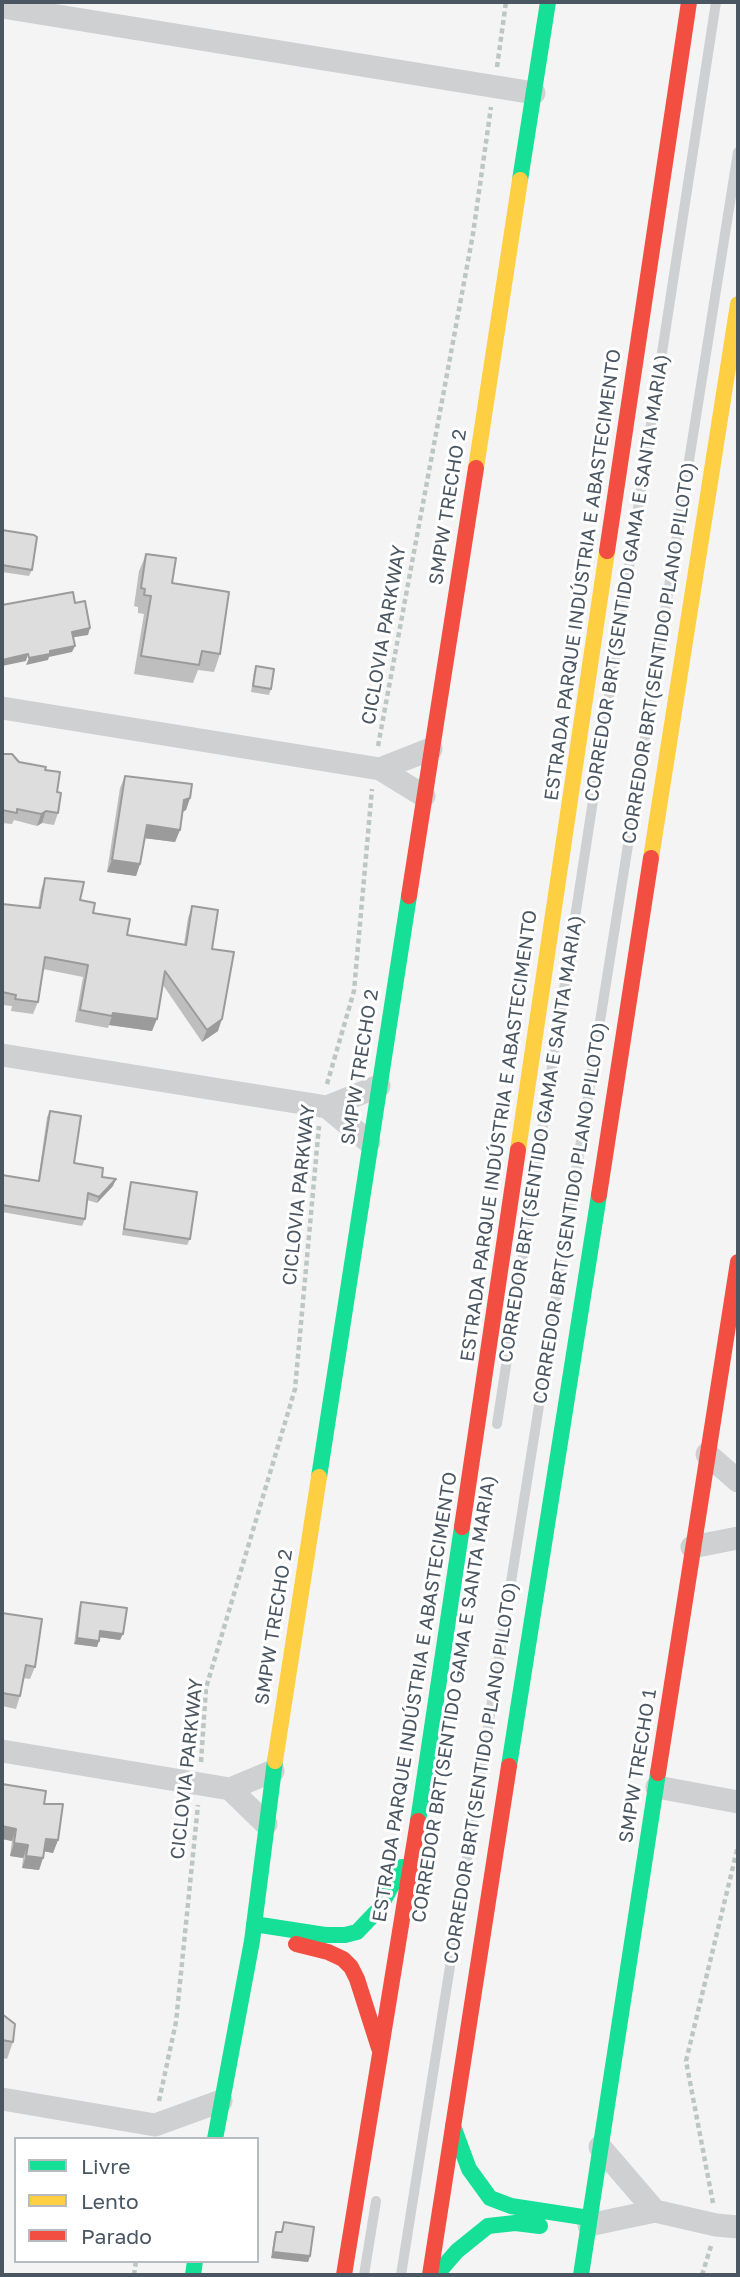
<!DOCTYPE html>
<meta charset="utf-8">
<style>
body{margin:0}
#map{position:relative;width:740px;height:2277px;overflow:hidden;background:#f4f4f4;font-family:"Golos Text",sans-serif}
canvas{display:block}
.frame{position:absolute;inset:0;border:4px solid #4a5661;pointer-events:none}
.legend{position:absolute;left:14px;top:2137px;width:245px;height:126px;box-sizing:border-box;background:#fff;border:2px solid #b7bbc0;margin:0;padding:9px 12px;list-style:none;font-size:21px;color:#4a5661}
.legend li{display:flex;align-items:center;gap:14px;height:35px}
.legend b{width:35px;border:2px solid #b7bbc0}
</style>
<div id="map">
<canvas width="740" height="2277"></canvas>
<div class="frame"></div>
<ul class="legend">
<li><b style="height:9px;background:#16e098"></b>Livre</li>
<li><b style="height:9px;background:#ffcf43"></b>Lento</li>
<li><b style="height:9px;background:#f24e42"></b>Parado</li>
</ul>
</div>
<script>
const c = document.querySelector('canvas').getContext('2d');
c.lineJoin = 'round';
const shape = rows => new Path2D(rows.map(r => 'M' + r).join(''));
function trace(path, color, width, dash) { c.strokeStyle = color; c.lineWidth = width; c.lineCap = dash ? 'butt' : 'round'; c.setLineDash(dash || []); c.stroke(path); }
function fillPath(path, color) { c.fillStyle = color; c.fill(path, 'evenodd'); }
function label(font, color, halo, rows, align = 'center') {
  c.font = font + ' "Golos Text",sans-serif'; c.lineWidth = 6; c.setLineDash([]); c.textBaseline = 'middle'; c.strokeStyle = halo; c.fillStyle = color; for (const [text, x, y, turn = 0] of rows) {
    c.save(); c.translate(x, y); c.rotate((+turn || 0) * Math.PI / 180); c.textAlign = isNaN(turn) ? turn : align; if (halo) c.strokeText(text, 0, 0); c.fillText(text, 0, 0); c.restore();
  }
}
trace(shape([
 [497,67,506,2],
 [378,746,473,234,491,107],
 [327,1084,354,991,372,789],
 [201,1762,206,1688,295,1389,319,1126],
 [159,2101,176,2022,198,1805],
 [713,2203,686,2061,738,1846],
 [134,2275,136,2261],
 [702,2275,711,2246]
]), '#bcc7c4', 4.5, [5, 3.5]);
trace(shape([
 [497,1424,716,2],
 [364,2275,376,2201],
 [401,2275,738,152]
]), '#ced0d2', 10);
trace(shape([
 [2,7,534,93],
 [2,708,374,768,380,769,431,749],
 [380,769,424,796],
 [2,1055,327,1107,379,1086],
 [327,1107,369,1142],
 [707,1454,738,1481],
 [692,1547,738,1538],
 [2,1751,230,1789,273,1771],
 [657,1787,738,1802],
 [230,1789,266,1824],
 [2,2099,155,2125,221,2101],
 [600,2147,655,2211],
 [589,2225,655,2211,716,2225,738,2227]
]), '#ced0d2', 23);
trace(shape([
 [520,180,548,2],
 [319,1477,409,896],
 [509,1766,599,1195],
 [418,1821,462,1527],
 [254,1924,325,1935,345,1935,357,1932,379,1909,402,1867],
 [453,2126,469,2169,490,2198,511,2206,589,2218],
 [215,2139,252,1941,275,1761],
 [193,2275,195,2261],
 [436,2275,457,2251,488,2226,515,2223,540,2226],
 [581,2275,658,1773]
]), '#16e098', 16);
trace(shape([
 [476,468,520,180],
 [651,858,738,304],
 [518,1150,607,551],
 [275,1761,319,1477]
]), '#ffcf43', 16);
trace(shape([
 [607,551,689,2],
 [409,896,476,468],
 [599,1195,651,858],
 [462,1527,518,1150],
 [658,1773,738,1262],
 [296,1944,328,1952,343,1959,351,1967,357,1979,379,2048],
 [344,2275,418,1821],
 [430,2275,509,1766]
]), '#f24e42', 16);
fillPath(shape([
 [2,530,32,570,29,576,2,572],
 [146,554,172,583,220,654,214,672,198,670,193,683,134,674,144,614,138,613,138,607,134,606,139,571],
 [256,666,271,689,269,695,251,692,254,672],
 [2,754,19,762,45,770,57,792,58,813,54,825,42,823,37,826,14,820,12,824,2,823],
 [125,776,190,798,186,810,183,812,180,830,175,842,145,838,140,864,136,876,107,872,120,788],
 [45,878,80,900,93,913,127,935,184,944,188,918,192,906,212,949,218,1031,202,1042,163,985,152,1031,109,1025,108,1028,75,1022,83,977,43,969,38,1002,33,1014,11,1011,12,1006,2,1005,2,904,38,908,41,890],
 [50,1111,74,1163,102,1177,113,1186,97,1203,87,1200,85,1219,82,1226,2,1212,2,1175,38,1181,47,1117],
 [131,1182,190,1239,187,1245,122,1235,129,1188],
 [81,1602,120,1640,100,1637,97,1647,74,1644,79,1608],
 [2,1613,35,1667,30,1679,23,1678,20,1696,16,1709,2,1706],
 [2,1784,44,1804,58,1840,53,1853,44,1851,43,1858,39,1870,22,1868,23,1858,10,1856,12,1841,2,1839],
 [2,2014,13,2042,7,2059,2,2058],
 [284,2222,310,2256,308,2262,271,2258,274,2238,276,2232,281,2232]
]), '#bebebf');
fillPath(shape([
 [90,628,88,635,69,638,72,632],
 [75,646,72,652,49,657,48,660,26,665,29,658,50,651],
 [28,654,26,661,2,666,2,660],
 [190,798,186,810,180,813,184,800],
 [46,811,42,823,37,826,41,814],
 [147,825,180,830,175,842,143,838],
 [112,860,140,864,136,876,107,872],
 [113,1013,157,1019,152,1031,109,1025],
 [222,1019,218,1031,202,1042,207,1030],
 [116,1179,113,1186,97,1203,99,1197],
 [100,1631,123,1634,120,1640,98,1637],
 [77,1638,99,1641,97,1647,74,1644],
 [2,1826,16,1829,12,1841,2,1839],
 [46,1839,58,1840,53,1853,42,1851],
 [14,1843,28,1845,23,1858,10,1856],
 [26,1856,43,1858,39,1870,22,1868],
 [273,2252,310,2256,308,2262,271,2258]
]), '#9b9b9b');
const building = shape([
 [2,530,34,535,37,537,32,570,2,565,2,530],
 [146,554,176,558,172,583,229,592,220,654,202,651,199,665,141,656,151,596,144,595,145,589,141,588,146,554],
 [73,592,75,603,85,601,90,628,72,632,75,646,50,651,50,654,29,658,28,654,2,660,2,605,73,592],
 [256,666,274,669,271,689,253,686,256,666],
 [2,754,12,754,19,762,46,767,45,770,60,772,57,792,61,793,58,813,46,811,41,814,17,809,17,813,2,810,2,754],
 [125,776,192,784,190,798,184,800,180,830,147,825,140,864,112,860,125,776],
 [45,878,84,882,80,900,95,903,93,913,130,919,127,935,186,945,192,906,218,910,212,949,234,952,222,1019,207,1030,165,971,157,1019,113,1013,112,1016,80,1010,88,965,45,957,38,1002,15,999,16,995,2,992,2,904,40,908,45,878],
 [50,1111,81,1116,74,1163,103,1168,102,1177,116,1179,99,1197,88,1193,85,1219,2,1205,2,1175,39,1181,50,1111],
 [131,1182,197,1192,190,1239,124,1229,131,1182],
 [81,1602,127,1608,123,1634,100,1631,99,1641,77,1638,81,1602],
 [2,1613,42,1619,35,1667,26,1665,20,1696,2,1693,2,1613],
 [2,1784,46,1791,44,1804,63,1804,58,1840,46,1839,43,1858,26,1856,28,1845,14,1843,16,1829,2,1826,2,1784],
 [2,2014,15,2024,13,2042,2,2040,2,2014],
 [284,2222,314,2227,310,2256,273,2252,276,2232,282,2232,284,2222]
]);
fillPath(building, '#ddddde');
trace(building, '#9b9b9b', 2);
label('19px', '#4a5661', '#fff', [
 ["SMPW TRECHO 2",448,507,-81],
 ["ESTRADA PARQUE INDÚSTRIA E ABASTECIMENTO",583,575,-82],
 ["CORREDOR BRT(SENTIDO GAMA E SANTA MARIA)",627,578,-81],
 ["CICLOVIA PARKWAY",384,635,-80],
 ["CORREDOR BRT(SENTIDO PLANO PILOTO)",659,653,-81],
 ["SMPW TRECHO 2",360,1067,-81],
 ["ESTRADA PARQUE INDÚSTRIA E ABASTECIMENTO",499,1136,-82],
 ["CORREDOR BRT(SENTIDO GAMA E SANTA MARIA)",541,1139,-81],
 ["CICLOVIA PARKWAY",299,1195,-84],
 ["CORREDOR BRT(SENTIDO PLANO PILOTO)",570,1213,-81],
 ["SMPW TRECHO 2",274,1627,-81],
 ["ESTRADA PARQUE INDÚSTRIA E ABASTECIMENTO",415,1697,-81],
 ["CORREDOR BRT(SENTIDO GAMA E SANTA MARIA)",454,1699,-81],
 ["SMPW TRECHO 1",638,1766,-81],
 ["CICLOVIA PARKWAY",187,1769,-84],
 ["CORREDOR BRT(SENTIDO PLANO PILOTO)",481,1773,-81]
]);
</script>
